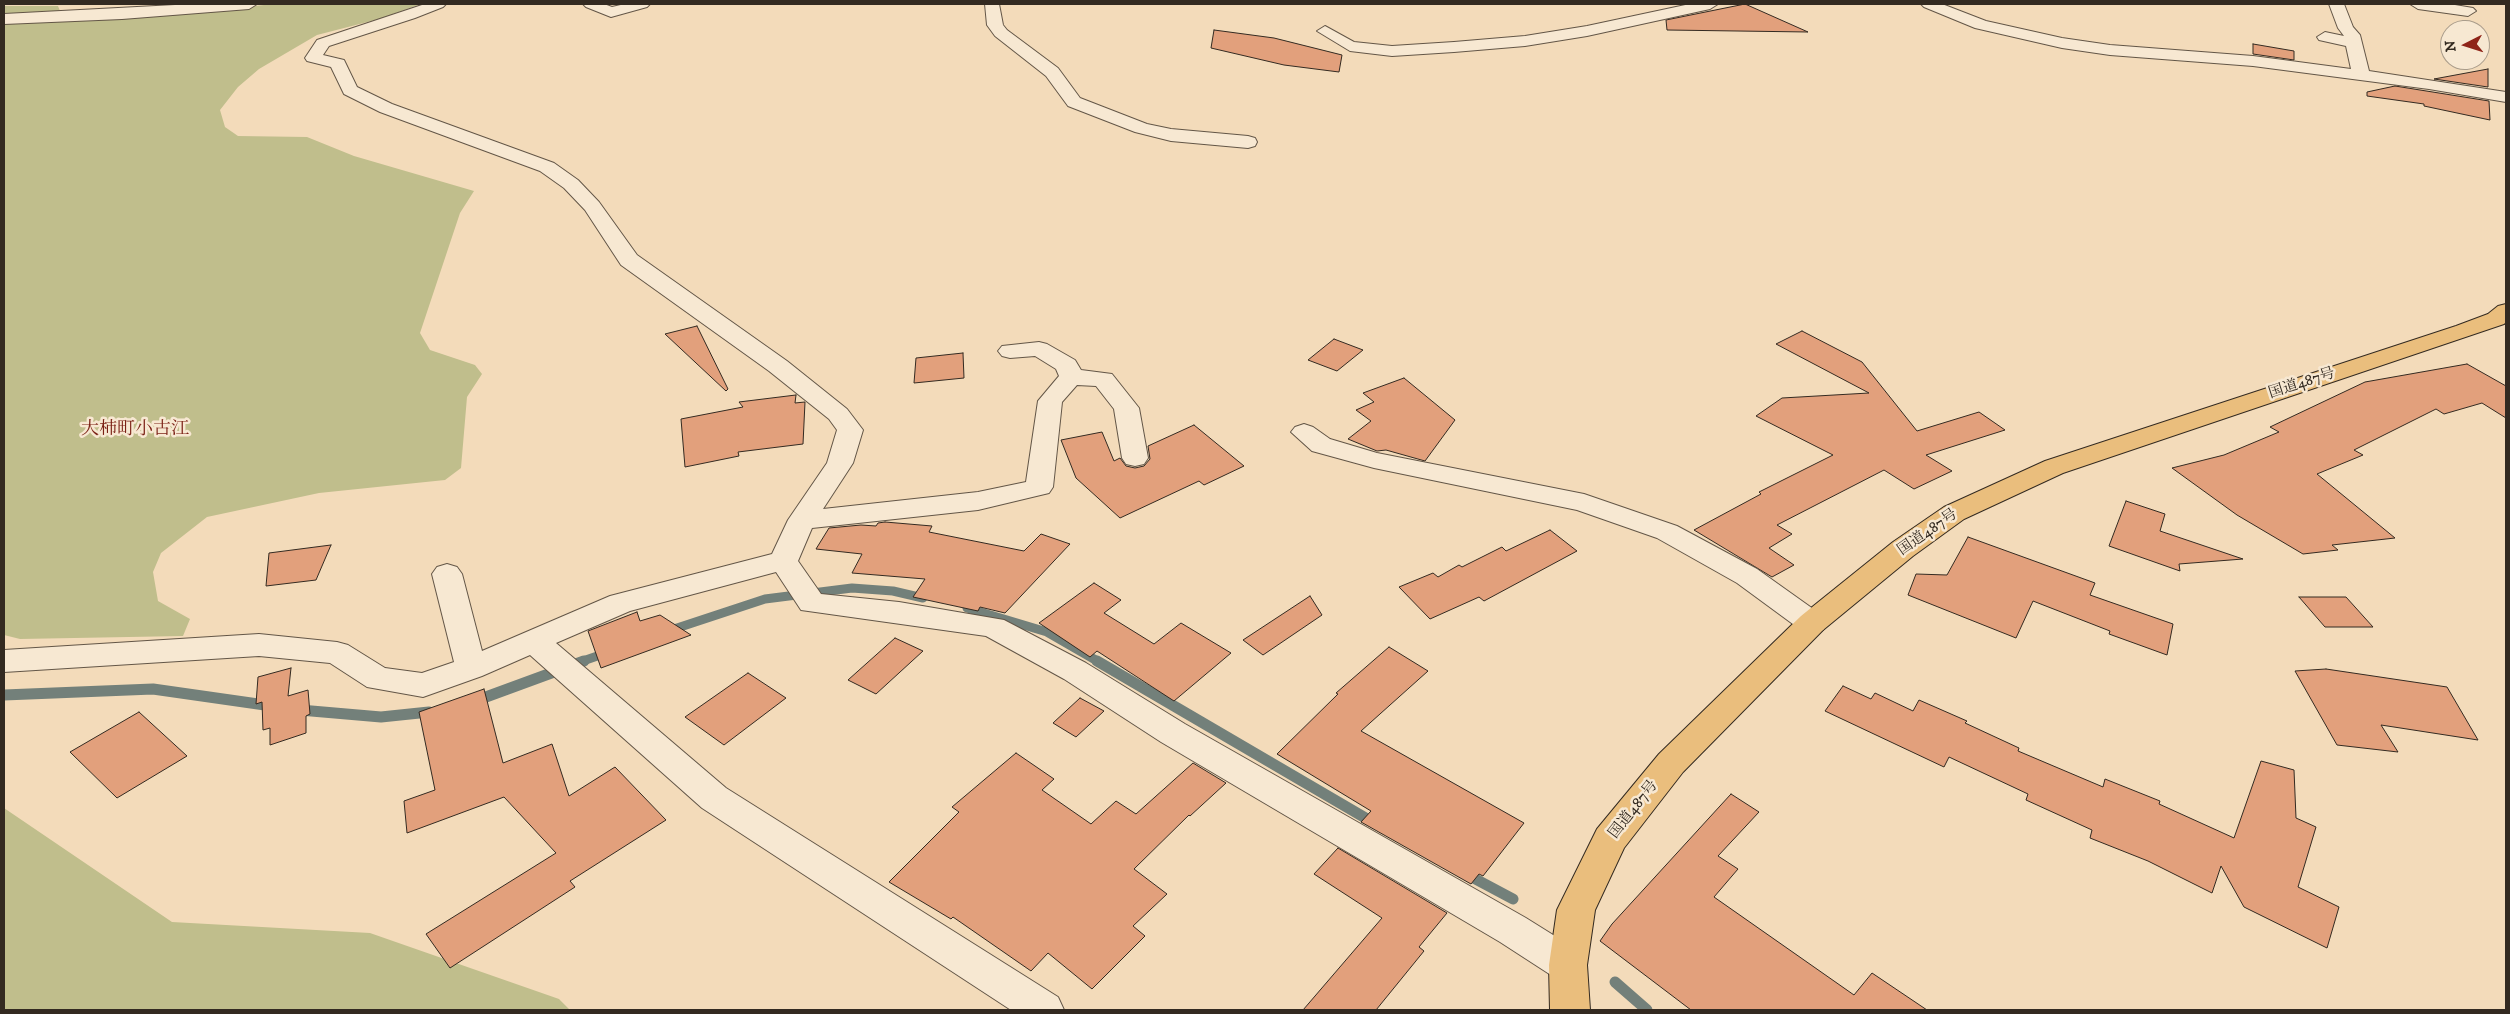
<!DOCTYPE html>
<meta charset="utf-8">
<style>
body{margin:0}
#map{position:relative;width:2510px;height:1014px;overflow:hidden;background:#f3dbba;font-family:"IM FELL DW Pica",serif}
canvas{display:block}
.frame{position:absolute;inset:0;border:5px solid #332a21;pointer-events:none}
.north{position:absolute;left:2440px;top:20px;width:50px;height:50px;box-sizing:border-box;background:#f7e8d2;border:1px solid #a99c8b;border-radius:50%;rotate:265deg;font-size:14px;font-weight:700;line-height:20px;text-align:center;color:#332a21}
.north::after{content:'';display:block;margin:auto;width:18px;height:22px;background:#8f2418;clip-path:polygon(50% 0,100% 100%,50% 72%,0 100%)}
</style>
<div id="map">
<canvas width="2510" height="1014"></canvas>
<div class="frame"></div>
<div class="north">N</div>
</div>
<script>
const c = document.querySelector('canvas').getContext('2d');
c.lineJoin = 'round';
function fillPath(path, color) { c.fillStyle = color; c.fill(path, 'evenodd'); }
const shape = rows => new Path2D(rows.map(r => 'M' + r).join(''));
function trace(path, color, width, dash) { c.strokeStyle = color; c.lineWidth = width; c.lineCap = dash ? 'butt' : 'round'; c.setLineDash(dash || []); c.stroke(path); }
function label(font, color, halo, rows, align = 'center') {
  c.font = font + ' "IM FELL DW Pica","Noto Serif JP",serif'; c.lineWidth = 5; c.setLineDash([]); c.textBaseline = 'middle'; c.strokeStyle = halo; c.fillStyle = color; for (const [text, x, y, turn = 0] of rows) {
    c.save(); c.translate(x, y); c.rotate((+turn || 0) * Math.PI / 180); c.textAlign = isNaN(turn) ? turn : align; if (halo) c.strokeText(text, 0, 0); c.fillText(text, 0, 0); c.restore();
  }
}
fillPath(shape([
 [312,4,421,4,379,19,317,35,259,69,238,87,220,110,225,127,238,136,307,137,354,156,474,191,460,213,420,333,430,350,475,365,482,374,467,397,461,468,445,480,319,493,207,517,161,553,153,572,158,601,190,619,183,636,20,639,4,635,4,6,58,6,62,16,202,12,264,5],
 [4,808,172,922,370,933,559,999,570,1010,4,1010]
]), '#c0be8c');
trace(shape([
 [967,608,1047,632,1099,662],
 [668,631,765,599,852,588,893,591,923,598],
 [580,662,606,653]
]), '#73807a', 9);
trace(shape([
 [1097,661,1374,823],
 [4,695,153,689,272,706],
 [475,701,584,661],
 [300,710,381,717,429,712],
 [1466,874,1513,899],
 [1615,982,1647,1010]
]), '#73807a', 11);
const building = shape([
 [1745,4,1808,32,1667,30,1666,20,1745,4],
 [1214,30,1274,38,1342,55,1339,72,1284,65,1211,48,1214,30],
 [2253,44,2294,51,2294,60,2253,54,2253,44],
 [2488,69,2488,87,2434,79,2488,69],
 [2395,86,2489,101,2490,120,2424,106,2424,104,2367,96,2367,92,2395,86],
 [697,326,728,389,726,391,665,334,697,326],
 [1802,331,1862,362,1917,431,1979,412,2005,430,1926,455,1952,471,1914,489,1884,470,1777,525,1792,534,1769,548,1794,565,1772,577,1694,530,1761,494,1759,492,1833,455,1756,416,1782,398,1869,393,1776,344,1802,331],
 [1334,339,1363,350,1337,371,1308,360,1334,339],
 [963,353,964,378,914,383,916,358,963,353],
 [2467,364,2506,386,2506,418,2482,403,2444,414,2436,409,2354,450,2363,455,2317,474,2395,538,2332,545,2338,550,2303,554,2237,515,2172,468,2224,455,2279,432,2270,427,2365,382,2467,364],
 [1404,378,1455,420,1425,461,1386,450,1377,451,1348,439,1371,421,1356,410,1374,402,1363,393,1404,378],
 [796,395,795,403,805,402,803,444,738,452,739,456,685,467,681,419,743,407,739,402,796,395],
 [1194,425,1244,466,1204,485,1199,481,1120,518,1076,478,1061,440,1102,432,1114,461,1120,458,1126,466,1135,468,1144,466,1150,459,1148,446,1194,425],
 [2126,501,2165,514,2160,531,2243,559,2179,564,2180,571,2109,546,2126,501],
 [885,522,932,526,929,532,1024,551,1041,534,1070,544,1005,613,980,607,978,611,913,597,925,579,852,573,862,554,816,549,829,528,861,525,876,526,878,523,885,522],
 [1550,530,1577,551,1484,601,1479,597,1430,619,1399,587,1433,573,1438,577,1459,565,1462,567,1502,547,1506,551,1550,530],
 [1968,537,2095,583,2090,595,2173,624,2167,655,2109,634,2110,631,2033,601,2016,638,1908,595,1916,574,1947,575,1968,537],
 [331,545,316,580,266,586,269,553,331,545],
 [1094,583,1121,600,1104,613,1154,644,1181,623,1231,653,1174,701,1097,651,1090,657,1039,623,1094,583],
 [1310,596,1322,615,1263,655,1243,640,1310,596],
 [2299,597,2346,597,2373,627,2325,627,2299,597],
 [637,612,640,621,660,615,691,635,601,668,588,631,637,612],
 [895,638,923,651,876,694,848,680,895,638],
 [1389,647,1428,671,1361,731,1524,823,1483,876,1479,874,1471,884,1361,822,1371,811,1277,754,1338,694,1336,693,1389,647],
 [291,668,288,696,308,690,310,714,306,716,306,733,270,745,270,728,263,730,262,702,256,704,258,677,291,668],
 [2326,669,2447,687,2478,740,2381,725,2398,752,2337,745,2295,671,2326,669],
 [748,673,786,698,724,745,685,717,748,673],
 [1843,686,1871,699,1875,693,1913,711,1919,700,1967,721,1965,723,2019,748,2018,751,2103,787,2105,779,2160,801,2159,804,2234,838,2261,761,2294,770,2296,818,2316,827,2298,887,2339,907,2327,948,2244,907,2221,866,2212,893,2148,861,2090,838,2092,830,2026,800,2028,794,1949,757,1944,767,1825,711,1843,686],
 [484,689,503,763,552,744,569,796,615,767,666,820,570,881,575,887,450,968,426,934,556,853,504,797,407,833,404,801,435,790,419,712,484,689],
 [1080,698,1104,711,1076,737,1053,723,1080,698],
 [139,712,187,756,117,798,70,752,139,712],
 [1016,753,1054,779,1042,790,1091,824,1116,801,1136,814,1193,763,1226,783,1190,816,1189,815,1134,869,1167,894,1133,926,1145,936,1092,989,1048,953,1031,971,953,917,951,919,889,882,959,812,952,807,1016,753],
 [1731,794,1759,812,1718,856,1738,869,1714,897,1854,995,1872,973,1927,1010,1691,1010,1600,941,1612,924,1731,794],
 [1338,848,1447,913,1419,947,1424,951,1376,1010,1303,1010,1382,918,1314,874,1338,848]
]);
fillPath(building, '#e2a07c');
trace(building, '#332a21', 1);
const minor = shape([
 [194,4,257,4,249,9,122,19,4,24,4,14,194,4],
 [425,4,446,4,443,7,415,18,329,46,323,55,344,60,357,87,392,104,554,163,578,180,599,202,637,255,787,361,847,409,863,430,853,463,823,509,978,492,1026,482,1038,401,1059,376,1056,369,1035,356,1010,358,1002,356,998,351,1002,346,1039,342,1047,344,1075,360,1081,370,1112,374,1139,408,1148,458,1144,464,1135,466,1126,464,1122,458,1114,409,1096,386,1077,385,1062,402,1053,487,1049,493,978,510,812,528,798,561,821,594,899,602,1004,620,1086,663,1185,724,1526,918,1582,953,1587,965,1582,977,1568,982,1554,977,1500,942,1161,742,1064,679,986,636,801,610,776,572,630,611,556,643,726,788,1058,997,1064,1010,1011,1010,702,808,530,655,482,676,423,697,367,687,330,663,259,656,4,672,4,650,259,634,337,642,348,645,385,668,422,673,454,662,432,574,437,567,447,564,457,567,462,574,482,651,610,596,772,554,788,520,827,463,837,430,829,419,769,371,621,265,585,210,564,188,540,171,380,112,344,94,331,67,307,61,305,58,317,40,425,4],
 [583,4,604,4,612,7,625,4,650,4,647,7,611,17,586,7,583,4],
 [985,4,999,4,1003,25,1007,30,1058,68,1080,98,1147,124,1171,129,1248,136,1255,138,1257,142,1255,146,1248,148,1171,141,1135,132,1068,106,1046,76,995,36,987,25,985,4],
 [1690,4,1718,4,1710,9,1587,36,1525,46,1454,52,1392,56,1350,51,1317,31,1325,26,1354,42,1392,46,1454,42,1525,36,1587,26,1690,4],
 [1921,4,1942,4,1986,21,2062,38,2110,45,2253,56,2351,69,2346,46,2319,40,2317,37,2325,32,2344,36,2338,28,2329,4,2344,4,2353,27,2360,35,2369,71,2506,92,2506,102,2429,89,2253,66,2110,55,2062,48,1975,28,1924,7,1921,4],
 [2410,4,2449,4,2473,8,2476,11,2468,16,2418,9,2410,4],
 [1304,424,1313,427,1330,439,1377,453,1584,494,1677,526,1757,569,1823,616,1827,623,1823,630,1812,634,1801,630,1737,583,1657,538,1577,510,1374,468,1312,451,1291,432,1295,427,1304,424]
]);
const highway = shape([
 [2506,304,2506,322,2504,324,2063,473,1964,519,1913,556,1823,630,1683,772,1624,848,1595,910,1587,965,1590,1010,1550,1010,1549,965,1557,910,1597,829,1659,754,1801,616,1893,542,1944,507,2045,461,2456,326,2488,314,2498,306,2506,304]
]);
trace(minor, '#635647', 2);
trace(highway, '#332a21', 2);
fillPath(minor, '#f7e8d2');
fillPath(highway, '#eabe7d');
label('15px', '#332a21', '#f7e8d2', [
 ["国道487号",2302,384,-18],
 ["国道487号",1928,533,-35],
 ["国道487号",1634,810,-52]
]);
label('18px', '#7a1f14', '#f7e8d2', [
 ["大柿町小古江",135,430]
]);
</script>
